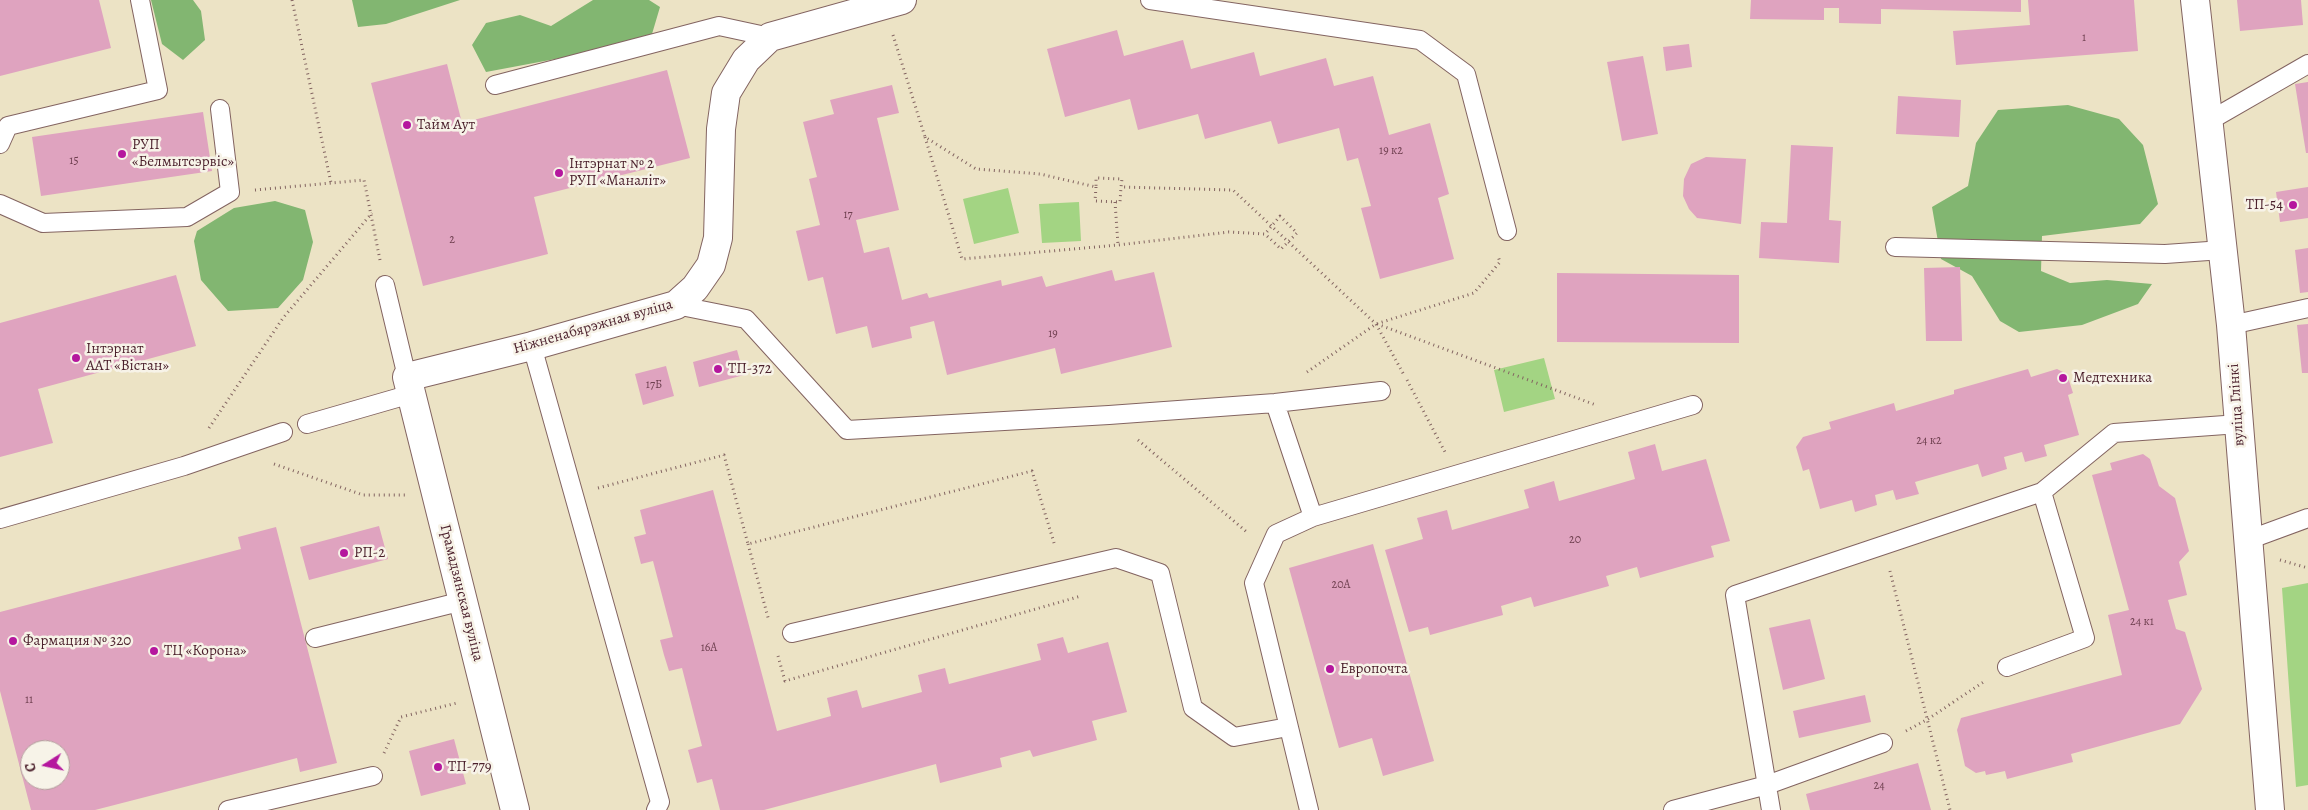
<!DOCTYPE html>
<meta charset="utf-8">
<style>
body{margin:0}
#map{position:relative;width:2308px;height:810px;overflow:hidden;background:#ece3c5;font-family:Alegreya,serif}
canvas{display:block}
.north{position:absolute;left:20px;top:740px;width:50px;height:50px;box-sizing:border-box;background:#f7f3e8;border:1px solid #b29e9c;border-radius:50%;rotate:260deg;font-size:14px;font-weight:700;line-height:20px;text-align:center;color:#4a1f2b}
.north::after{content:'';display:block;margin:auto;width:18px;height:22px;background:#b5179e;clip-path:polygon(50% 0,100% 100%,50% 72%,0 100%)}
</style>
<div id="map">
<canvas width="2308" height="810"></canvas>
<div class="north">С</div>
</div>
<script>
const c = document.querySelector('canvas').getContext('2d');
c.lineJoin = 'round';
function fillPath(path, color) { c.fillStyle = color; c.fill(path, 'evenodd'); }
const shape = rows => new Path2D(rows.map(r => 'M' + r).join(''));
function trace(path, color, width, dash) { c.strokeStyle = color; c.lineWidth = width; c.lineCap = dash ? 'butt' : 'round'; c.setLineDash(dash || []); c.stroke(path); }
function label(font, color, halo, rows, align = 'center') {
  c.font = font + ' Alegreya,serif'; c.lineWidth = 5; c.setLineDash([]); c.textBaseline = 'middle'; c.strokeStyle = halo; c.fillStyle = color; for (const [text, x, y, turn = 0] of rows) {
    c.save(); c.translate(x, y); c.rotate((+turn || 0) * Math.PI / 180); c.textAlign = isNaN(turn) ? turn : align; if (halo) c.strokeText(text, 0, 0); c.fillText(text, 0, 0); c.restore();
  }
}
fillPath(shape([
 [1008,188,1019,233,974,244,963,199],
 [1079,202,1081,241,1042,243,1039,204],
 [1544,358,1555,399,1504,412,1494,370],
 [2308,583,2308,785,2296,787,2282,588]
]), '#a3d483');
fillPath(shape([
 [151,0,193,0,201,11,205,40,183,60,162,44],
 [352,0,460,0,386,24,358,27],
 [593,0,649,0,660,7,652,34,582,54,486,72,472,45,486,23,520,15,551,26],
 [2068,105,2119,119,2143,145,2158,204,2140,224,2042,236,2041,271,2070,283,2107,280,2152,284,2138,304,2082,325,2019,332,2000,321,1972,276,1941,259,1932,207,1968,186,1976,143,1998,110],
 [275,201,305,210,313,242,303,280,278,308,228,311,201,280,194,241,197,231,234,208]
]), '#82b671');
fillPath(shape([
 [0,0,99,0,111,48,0,76],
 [1751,0,2021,0,2021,12,1881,9,1881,24,1839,23,1839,8,1824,8,1824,20,1750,19],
 [2028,0,2134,0,2138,51,1956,65,1953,31,2030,25],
 [2237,0,2301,0,2303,25,2240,31],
 [1117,30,1124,56,1183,40,1191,69,1254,52,1260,76,1326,58,1334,86,1373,76,1389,135,1430,123,1449,194,1438,198,1454,259,1380,279,1361,208,1371,206,1358,158,1347,161,1339,128,1278,144,1271,121,1205,139,1198,114,1138,130,1130,99,1065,117,1047,49],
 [1689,44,1692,67,1666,71,1663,47],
 [1643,56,1658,134,1622,141,1607,62],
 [447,64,462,123,667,70,690,158,534,197,548,254,423,286,371,83],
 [2308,82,2308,153,2306,153,2295,84],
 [892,85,899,113,877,118,899,210,856,220,864,253,889,247,902,300,927,293,929,298,1001,280,1002,286,1042,276,1046,287,1112,270,1115,281,1154,272,1172,347,1061,374,1055,348,947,375,934,321,910,327,912,338,872,348,867,326,836,334,823,277,808,281,796,231,820,225,809,179,817,177,803,122,834,114,830,100],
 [1898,96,1961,100,1959,137,1896,134],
 [203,112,212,171,41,196,32,137],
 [1791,145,1833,147,1829,220,1841,221,1839,263,1759,258,1761,222,1787,223],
 [1706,157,1746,159,1741,224,1697,218,1689,209,1683,196,1684,179,1691,164],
 [2308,187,2308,218,2280,222,2276,192],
 [2308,248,2308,292,2300,293,2295,250],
 [1960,267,1962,341,1926,341,1924,268],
 [1557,273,1739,275,1739,343,1557,342],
 [176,275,196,346,38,389,53,443,0,457,0,323],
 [2308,324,2308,373,2302,373,2297,325],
 [737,350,744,375,699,387,693,362],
 [666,366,674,396,643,405,635,374],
 [2028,369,2031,377,2057,369,2067,374,2073,393,2068,395,2079,435,2044,445,2047,456,2025,462,2022,452,2004,457,2007,469,1982,477,1978,464,1915,482,1919,494,1896,500,1893,490,1875,495,1877,505,1855,512,1852,500,1820,509,1809,469,1803,471,1796,447,1803,437,1831,429,1829,422,1894,403,1896,411,1954,394,1954,390],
 [1655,444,1662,471,1706,459,1730,541,1711,546,1714,557,1640,578,1637,567,1606,576,1609,586,1534,607,1531,597,1501,606,1503,615,1430,635,1428,627,1409,632,1385,550,1423,539,1417,518,1447,510,1452,530,1529,508,1524,490,1554,481,1559,501,1635,479,1628,452],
 [2143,454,2150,459,2159,486,2175,498,2189,551,2179,562,2187,595,2168,600,2176,629,2185,632,2202,689,2180,724,2071,754,2073,762,2007,779,2005,771,1986,775,1985,771,1976,773,1965,766,1957,730,1961,718,2122,675,2108,615,2129,610,2092,475,2112,470,2110,463],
 [713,490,777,731,831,716,827,698,857,690,862,708,922,692,918,675,945,668,949,684,1041,660,1037,644,1063,637,1068,653,1108,642,1127,712,1092,721,1097,740,1033,757,1030,750,1000,758,1002,767,940,783,936,764,764,810,720,810,712,779,697,783,688,750,702,746,682,668,669,671,664,655,660,640,673,637,653,561,641,564,634,537,646,534,640,510],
 [379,526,388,559,309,580,300,547],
 [276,527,337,763,300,772,297,758,95,810,31,810,0,691,0,612,241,549,238,537],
 [30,750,60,750,60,780,30,780],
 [1373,544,1434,761,1383,776,1372,738,1339,748,1289,568],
 [1810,619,1825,679,1783,690,1769,628],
 [1865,695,1871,722,1799,738,1793,711],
 [454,739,466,784,421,796,409,751],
 [1918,763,1931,810,1810,810,1806,794]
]), '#dfa3bf');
const service = shape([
 [1150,0,1420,40,1466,74,1507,231],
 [495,85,719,26,770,37],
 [2209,121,2308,64],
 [0,144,8,126,158,90,140,0],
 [0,204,43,223,187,217,230,192,220,109],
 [1895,247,2165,254,2223,250],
 [385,285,407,377],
 [676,305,746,319,847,430,1109,415,1275,403,1381,391],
 [2231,325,2308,308],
 [532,346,660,802,656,810],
 [1275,403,1313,517],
 [307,424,411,394],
 [0,519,184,466,283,432],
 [2248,540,2308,518],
 [792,633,1116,558,1160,573,1193,708,1234,737,1288,727],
 [315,638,463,601],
 [2007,667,2085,638,2042,492],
 [228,810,373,776],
 [1309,810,1254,583,1276,534,1313,517,1693,405],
 [1673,810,1767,785,1883,743],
 [1771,810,1735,595,2042,492,2114,433,2239,424]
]);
const minor = shape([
 [2195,0,2231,325,2270,810],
 [515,810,407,377,532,346,676,305,695,288,711,265,718,238,721,129,726,93,746,60,770,37,902,0]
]);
trace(service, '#836461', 20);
trace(minor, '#836461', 30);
trace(shape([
 [292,0,331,183],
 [893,35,925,137,976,169,1040,174,1096,187,1096,178,1122,179,1121,187,1233,190,1376,324,1404,375],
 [925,137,962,259,1118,245,1229,232,1265,234,1281,249,1297,233,1280,216,1265,234],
 [1096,187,1095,201,1120,202,1121,187],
 [255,190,364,180,380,260],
 [1115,202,1118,245],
 [1377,324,1596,405],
 [1307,372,1376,324,1474,293,1500,262,1498,256],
 [1407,380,1445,452],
 [209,428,283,318,372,213],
 [1138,440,1248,533],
 [274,464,363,495,405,495],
 [598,488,724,455,748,544,1032,471,1055,546],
 [748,544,769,621],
 [2280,560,2308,568],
 [1890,571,1950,810],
 [778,656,785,681,1081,596],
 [1906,731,1928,719,1985,681],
 [384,753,401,717,457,703]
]), '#836461', 3, [1, 4]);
trace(service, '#fff', 18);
trace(minor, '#fff', 28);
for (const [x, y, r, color] of [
 [407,125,5,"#b5179e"],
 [122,154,5,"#b5179e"],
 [559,173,5,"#b5179e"],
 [2293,205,5,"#b5179e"],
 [76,358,5,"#b5179e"],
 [718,369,5,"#b5179e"],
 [2063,378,5,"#b5179e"],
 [344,553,5,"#b5179e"],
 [13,641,5,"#b5179e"],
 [154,651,5,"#b5179e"],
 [1330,669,5,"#b5179e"],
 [438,767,5,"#b5179e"]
]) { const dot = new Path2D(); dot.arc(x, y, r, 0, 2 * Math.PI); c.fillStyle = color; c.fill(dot); trace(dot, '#f7f3e8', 2); }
label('12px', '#6f4050', null, [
 ["1",2084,38],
 ["19 к2",1391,151],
 ["15",74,161],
 ["17",848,215],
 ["2",452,240],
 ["19",1053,334],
 ["17Б",654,385],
 ["24 к2",1929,441],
 ["20",1575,540],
 ["20А",1341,585],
 ["24 к1",2142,622],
 ["16А",709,648],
 ["11",29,700],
 ["24",1879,786]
]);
label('15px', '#4a1f2b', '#f7f3e8', [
 ["Тайм Аут",417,125],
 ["РУП",132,145],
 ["«Белмытсэрвіс»",132,162],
 ["Інтэрнат № 2",569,164],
 ["РУП «Маналіт»",569,181],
 ["ТП-54",2283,205,"right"],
 ["Інтэрнат",86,349],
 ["ААТ «Вістан»",86,366],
 ["ТП-372",728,369],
 ["Медтехника",2073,378],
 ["РП-2",354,553],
 ["Фармация № 320",23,641],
 ["ТЦ «Корона»",164,651],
 ["Европочта",1340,669],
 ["ТП-779",448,767]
], 'left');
label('15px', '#4a1f2b', '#f7f3e8', [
 ["Ніжненабярэжная вуліца",593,327,-16],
 ["вуліца Глінкі",2237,405,-94],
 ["Грамадзянская вуліца",461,593,76]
]);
</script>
